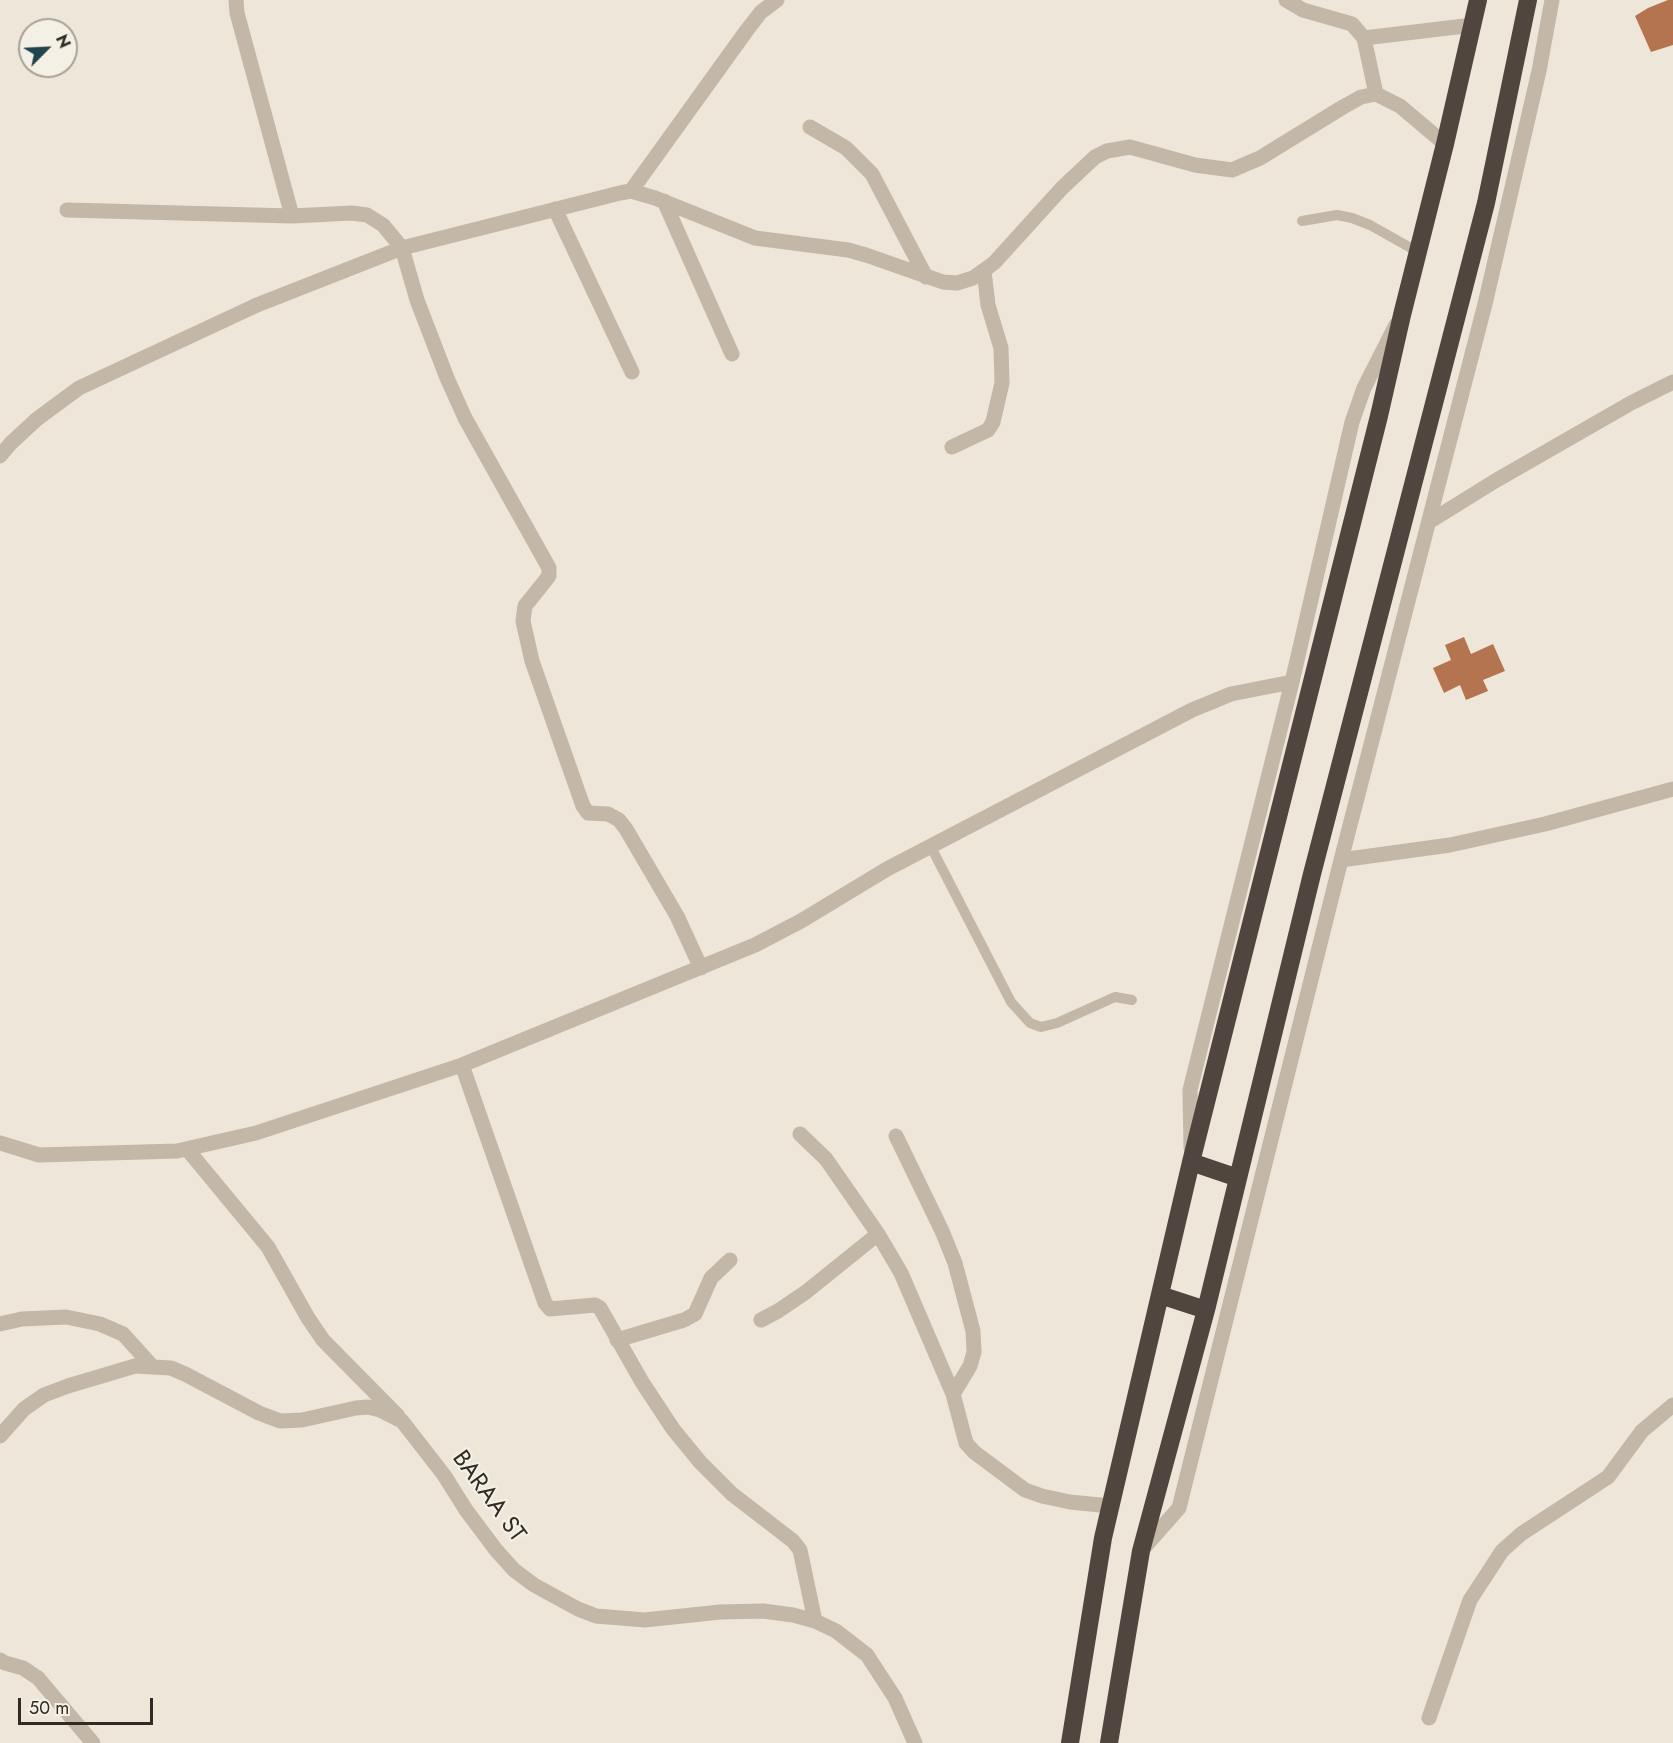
<!DOCTYPE html>
<style>
body{margin:0}
#map{position:relative;width:1673px;height:1743px;overflow:hidden;background:#ede6d9;font-family:Jost,sans-serif}
canvas{display:block}
.north{position:absolute;left:18px;top:18px;width:60px;height:60px;box-sizing:border-box;background:#f5f0e5;border:2px solid #a7a199;border-radius:50%;rotate:66deg;font-size:16px;font-weight:700;line-height:24px;text-align:center;color:#312b26}
.north::after{content:'';display:block;margin:auto;width:21px;height:27px;background:#22444c;clip-path:polygon(50% 0,100% 100%,50% 72%,0 100%)}
.scale{position:absolute;left:18px;top:1698px;width:135px;height:27px;box-sizing:border-box;border:3px solid #312b26;border-top:0;padding-left:8px;font-size:18px;line-height:21px;white-space:nowrap;color:#312b26;-webkit-text-stroke:4px #f5f0e5;paint-order:stroke}
</style>
<div id="map">
<canvas width="1673" height="1743"></canvas>
<div class="north">N</div>
<div class="scale">50 m</div>
</div>
<script>
const c = document.querySelector('canvas').getContext('2d');
c.lineJoin = 'round';
function fillPath(path, color) { c.fillStyle = color; c.fill(path, 'evenodd'); }
const shape = rows => new Path2D(rows.map(r => 'M' + r).join(''));
function trace(path, color, width, dash) { c.strokeStyle = color; c.lineWidth = width; c.lineCap = dash ? 'butt' : 'round'; c.setLineDash(dash || []); c.stroke(path); }
function label(font, color, halo, rows, align = 'center') {
  c.font = font + ' Jost,sans-serif'; c.lineWidth = 4.5; c.setLineDash([]); c.textBaseline = 'middle'; c.strokeStyle = halo; c.fillStyle = color; for (const [text, x, y, turn = 0] of rows) {
    c.save(); c.translate(x, y); c.rotate((+turn || 0) * Math.PI / 180); c.textAlign = isNaN(turn) ? turn : align; if (halo) c.strokeText(text, 0, 0); c.fillText(text, 0, 0); c.restore();
  }
}
fillPath(shape([
 [1668,0,1673,0,1673,45,1651,52,1635,16,1648,8],
 [1464,637,1471,654,1493,644,1505,671,1483,680,1488,691,1466,700,1460,685,1444,693,1433,668,1451,660,1445,645]
]), '#b47450');
trace(shape([
 [1302,221,1337,215,1352,218,1370,225,1418,252],
 [931,847,1011,1002,1030,1023,1041,1027,1057,1023,1115,997,1132,1000]
]), '#c3b7a7', 10);
trace(shape([
 [236,0,237,13,292,216],
 [1286,0,1303,10,1352,24,1364,38,1376,94],
 [1364,38,1473,25],
 [810,127,846,148,872,174,926,277],
 [631,191,747,30,761,12,777,0],
 [664,201,732,354],
 [555,209,632,372],
 [67,210,292,216,352,213,367,215,383,225,402,248,417,300,447,378,465,418,549,568,549,576,525,606,523,621,532,661,583,806,588,813,608,814,619,820,626,829,677,916,701,968],
 [952,447,988,430,993,422,1002,383,1001,348,988,305,984,271],
 [0,456,11,443,37,419,79,388,257,305,402,248,620,193,631,191,655,198,755,238,848,250,866,255,943,282,957,283,973,278,994,263,1062,188,1095,157,1107,151,1130,147,1195,165,1232,170,1260,158,1343,107,1361,97,1376,94,1400,106,1445,144],
 [1429,522,1495,481,1631,403,1673,382],
 [1341,860,1450,845,1545,824,1673,789],
 [462,1065,545,1303,550,1309,595,1305,600,1308,642,1382,673,1429,700,1462,732,1494,793,1541,800,1550,815,1621],
 [800,1134,826,1159,878,1234,901,1273,953,1394,966,1443,974,1452,1025,1490,1042,1496,1070,1502,1110,1506],
 [896,1136,942,1231,955,1263,973,1331,974,1352,970,1366,953,1394],
 [0,1143,39,1155,177,1151,256,1133,462,1065,755,945,801,921,887,869,1192,710,1231,694,1292,682],
 [1191,1148,1190,1090,1292,682,1352,422,1364,388,1396,325],
 [187,1149,268,1247,308,1318,323,1340,398,1416],
 [761,1320,778,1311,806,1292,878,1234],
 [0,1324,22,1319,66,1317,100,1324,123,1334,152,1366],
 [617,1340,684,1320,695,1314,711,1278,730,1260],
 [0,1436,24,1409,44,1395,68,1386,135,1366,171,1368,185,1374,259,1413,280,1421,302,1420,356,1408,368,1407,380,1410,402,1421,444,1475,466,1510,496,1550,514,1570,534,1585,578,1609,596,1616,645,1620,720,1612,763,1611,793,1615,815,1621,836,1631,867,1655,895,1698,915,1743],
 [1141,1551,1179,1508,1341,860,1485,304,1539,71,1552,0],
 [0,1660,5,1663,23,1668,38,1678,93,1743],
 [1429,1718,1470,1600,1502,1551,1521,1534,1608,1477,1642,1431,1673,1405]
]), '#c3b7a7', 15);
trace(shape([
 [1191,1162,1238,1178],
 [1160,1295,1206,1310],
 [1070,1743,1103,1538,1191,1162,1379,416,1402,315,1445,144,1478,0],
 [1109,1743,1141,1551,1206,1310,1312,874,1486,203,1528,0]
]), '#50463f', 18);
label('24px', '#312b26', '#f5f0e5', [
 ["BARAA ST",488,1497,54]
]);
</script>
